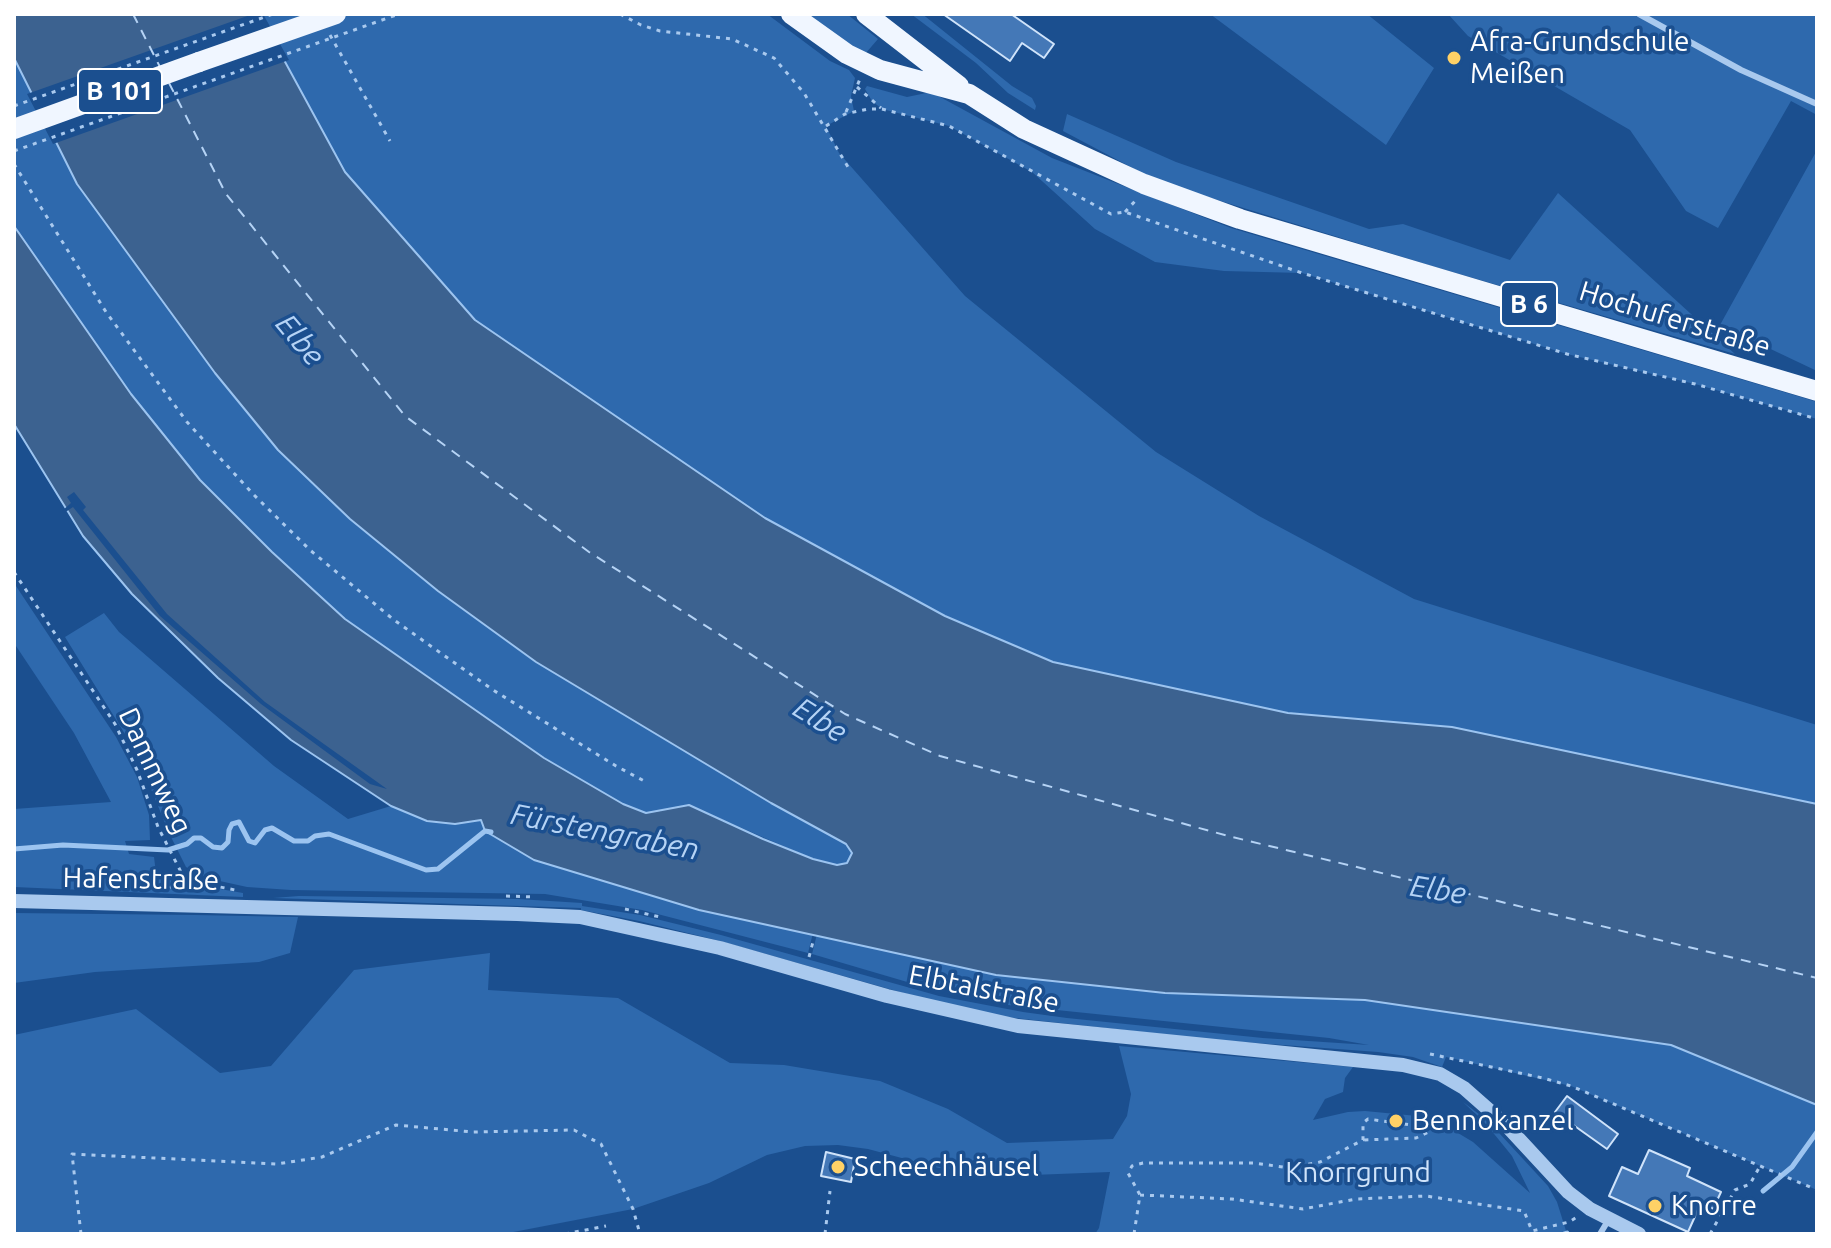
<!DOCTYPE html>
<meta charset="utf-8">
<style>
body{margin:0}
#map{position:relative;width:1831px;height:1248px;overflow:hidden;background:#1b4f8f;font-family:Ubuntu,sans-serif}
canvas{display:block}
.frame{position:absolute;inset:0;border:16px solid #fff;pointer-events:none}
</style>
<div id="map">
<canvas width="1831" height="1248"></canvas>
<div class="frame"></div>
</div>
<script>
const c = document.querySelector('canvas').getContext('2d');
c.lineJoin = 'round';
function fillPath(path, color) { c.fillStyle = color; c.fill(path, 'evenodd'); }
const shape = rows => new Path2D(rows.map(r => 'M' + r).join(''));
function trace(path, color, width, dash) { c.strokeStyle = color; c.lineWidth = width; c.lineCap = dash ? 'butt' : 'round'; c.setLineDash(dash || []); c.stroke(path); }
function label(font, color, halo, rows, align = 'center') {
  c.font = font + ' Ubuntu,sans-serif'; c.lineWidth = 7; c.setLineDash([]); c.textBaseline = 'middle'; c.strokeStyle = halo; c.fillStyle = color; for (const [text, x, y, turn = 0] of rows) {
    c.save(); c.translate(x, y); c.rotate((+turn || 0) * Math.PI / 180); c.textAlign = isNaN(turn) ? turn : align; if (halo) c.strokeText(text, 0, 0); c.fillText(text, 0, 0); c.restore();
  }
}
fillPath(shape([
 [259,14,767,14,830,61,849,70,855,78,851,96,854,111,826,126,839,153,965,296,1156,452,1259,516,1414,599,1817,725,1817,804,1452,727,1288,713,1053,662,945,616,765,518,475,320,345,172],
 [804,14,847,14,878,39,865,54],
 [911,14,922,14,926,17,1012,86,1032,98,1036,106,1035,110,1008,93,976,63],
 [1210,14,1367,14,1434,68,1386,145],
 [1448,14,1817,14,1817,115,1791,101,1718,228,1686,211,1630,130,1468,36],
 [14,58,77,184,215,373,438,591,536,662,771,803,846,844,852,853,847,863,837,865,813,859,689,805,645,813,623,804,544,758,345,619,272,552,200,480,131,395,17,231,14,226],
 [867,86,907,97,931,92,1052,158,1231,228,1804,398,1817,402,1817,419,1695,384,1567,354,1302,273,1224,271,1155,262,1095,229,1032,172,949,126,882,109,872,101,865,89],
 [1067,114,1176,162,1369,229,1403,224,1510,260,1558,193,1735,354,1432,266,1159,182,1063,131],
 [1817,150,1817,371,1720,325],
 [14,583,116,737,137,777,149,815,150,840,125,841,129,854,154,857,156,873,163,879,243,893,243,897,14,887,14,809,111,802,74,733,14,643],
 [104,613,119,632,274,766,348,819,391,806,427,821,455,824,481,820,485,831,535,860,699,910,813,933,808,953,642,910,545,894,291,890,247,887,206,878,186,867,169,833,136,752,65,637],
 [299,896,518,899,582,903,582,906,640,915,721,935,939,996,1023,1012,1067,1018,1263,1038,1369,1045,1329,1038,1008,1005,914,984,812,954,817,934,996,975,1165,993,1365,1000,1671,1045,1817,1105,1817,1190,1571,1086,1446,1057,1442,1067,1413,1057,1378,1052,1215,1040,1006,1017,928,1000,720,941,639,921,581,910,581,908,273,898],
 [14,913,195,915,298,917,290,953,259,962,95,972,14,983],
 [490,953,488,990,618,998,730,1063,784,1065,880,1081,948,1109,1007,1143,1113,1139,1127,1116,1131,1094,1119,1046,1353,1067,1345,1078,1343,1092,1325,1099,1313,1120,1348,1112,1365,1111,1438,1118,1443,1124,1473,1142,1530,1193,1512,1156,1486,1124,1463,1102,1488,1121,1548,1186,1557,1202,1567,1234,1095,1234,1099,1228,1110,1172,1032,1175,939,1168,868,1149,838,1145,805,1146,767,1155,709,1183,633,1209,503,1234,14,1234,14,1035,136,1009,220,1073,271,1066,354,970]
]), '#2e69ad');
const water = shape([
 [14,14,259,14,345,172,475,320,765,518,945,616,1053,662,1288,713,1452,727,1817,804,1817,1105,1671,1045,1365,1000,1165,993,996,975,699,910,534,860,485,831,481,820,455,824,427,821,391,806,291,740,218,678,132,594,83,536,14,424,14,226,131,394,200,480,272,552,345,619,544,758,623,804,646,813,689,805,763,839,813,859,837,865,847,863,852,853,846,844,771,803,536,662,438,591,350,519,278,450,215,373,77,184,14,58,14,14]
]);
fillPath(water, '#3c6290');
trace(water, '#9cc4f0', 2);
fillPath(shape([
 [253,14,263,14,289,60,53,144,27,94],
 [74,492,86,507,83,510,167,614,265,702,387,789,370,784,261,704,160,616,73,507,64,513,62,511,71,503,67,497]
]), '#1b4f8f');
trace(shape([
 [14,849,63,845,168,850,187,844,194,838,201,838,213,847,222,848,228,842,229,830,232,824,239,822,249,841,255,843,265,830,272,828,294,841,308,841,315,836,329,834,426,870,438,869,485,831,491,832],
 [1763,1191,1792,1167,1817,1132],
 [1564,1234,1567,1233]
]), '#9cc4f0', 5);
trace(shape([
 [133,14,160,67],
 [169,83,226,194,405,416,589,552,845,714,940,756,1228,836,1817,978]
]), '#b5d3f5', 2, [10, 8]);
const building = shape([
 [943,14,1011,14,1054,44,1044,58,1022,43,1010,61,943,14],
 [1567,1096,1618,1134,1607,1149,1555,1112,1567,1096],
 [1649,1150,1690,1168,1687,1176,1721,1192,1713,1209,1701,1203,1688,1232,1609,1196,1622,1167,1638,1174,1649,1150],
 [826,1152,855,1159,851,1182,821,1176,826,1152]
]);
fillPath(building, '#4478b7');
trace(building, '#cfe3fa', 2);
trace(shape([
 [620,14,641,25,660,31,732,39,774,58,804,93,848,167],
 [330,35,390,141],
 [857,87,881,108],
 [14,106,273,14],
 [846,112,860,79],
 [826,126,845,114,868,109,882,109,949,126,1111,214,1125,212,1302,273,1567,354,1695,384,1817,419],
 [14,164,106,312,187,422,254,495,310,550,394,620,493,690,616,766,646,782],
 [1125,212,1136,200],
 [14,572,115,724,137,770,158,827,183,876,185,880,235,890],
 [170,888,182,877],
 [506,896,534,897],
 [625,909,660,917],
 [809,957,814,938],
 [1430,1054,1543,1078,1571,1086,1817,1190],
 [1140,1195,1232,1199,1303,1209,1356,1199,1426,1196,1524,1211,1532,1231,1569,1222,1577,1217],
 [81,1234,72,1154,277,1164,322,1157,396,1125,473,1132,574,1130,601,1144,633,1209,640,1234],
 [565,1234,606,1226],
 [825,1234,830,1191],
 [1134,1234,1140,1195,1128,1173,1132,1166,1143,1163,1254,1163,1290,1168,1320,1162,1363,1140,1363,1123,1368,1119,1418,1126,1425,1124,1432,1125,1433,1130,1416,1138,1363,1140],
 [1710,1234,1735,1190,1750,1184,1760,1166]
]), '#a9c9ee', 3, [4, 6]);
trace(shape([
 [1639,14,1741,70,1817,104],
 [1600,1234,1609,1219]
]), '#a9c9ee', 6);
trace(shape([
 [14,901,517,914,580,917,720,948,887,996,1018,1026,1403,1065,1440,1074,1464,1088,1506,1125,1568,1192,1590,1209,1639,1234]
]), '#a9c9ee', 14);
trace(shape([
 [791,14,847,54,880,70,969,94,1024,129,1144,184,1240,219,1817,391],
 [866,14,959,86],
 [14,129,199,62]
]), '#f0f6ff', 20);
trace(shape([
 [14,151,399,14]
]), '#a9c9ee', 3, [4, 6]);
trace(shape([
 [199,62,336,14]
]), '#f0f6ff', 20);
for (const [x, y, r, color] of [
 [1454,58,8,"#ffd166"],
 [1396,1121,8,"#ffd166"],
 [838,1167,8,"#ffd166"],
 [1655,1206,8,"#ffd166"]
]) { const dot = new Path2D(); dot.arc(x, y, r, 0, 2 * Math.PI); c.fillStyle = color; c.fill(dot); trace(dot, '#1b4f8f', 3); }
for (const [x, y, w] of [
 [120,91,84],
 [1529,304,56]
]) { const box = new Path2D(); box.roundRect(x - w / 2, y - 22, w, 44, 6); c.fillStyle = '#1b4f8f'; c.fill(box); trace(box, '#fff', 2); }
label('bold 26px', '#fff', null, [
 ["B 101",120,91],
 ["B 6",1529,304]
]);
label('28px', '#fff', '#1b4f8f', [
 ["Afra-Grundschule",1470,42],
 ["Meißen",1470,74],
 ["Bennokanzel",1412,1121],
 ["Scheechhäusel",854,1167],
 ["Knorre",1671,1206]
], 'left');
label('28px', '#fff', '#1b4f8f', [
 ["Hochuferstraße",1675,319,17],
 ["Dammweg",155,771,65],
 ["Hafenstraße",141,879,1],
 ["Elbtalstraße",984,989,11]
]);
label('28px', '#cfe3fa', '#1b4f8f', [
 ["Knorrgrund",1358,1173]
]);
label('italic 30px', '#b5d3f5', '#1b4f8f', [
 ["Elbe",300,340,50],
 ["Elbe",820,720,32],
 ["Fürstengraben",605,832,11],
 ["Elbe",1438,890,9]
]);
</script>
